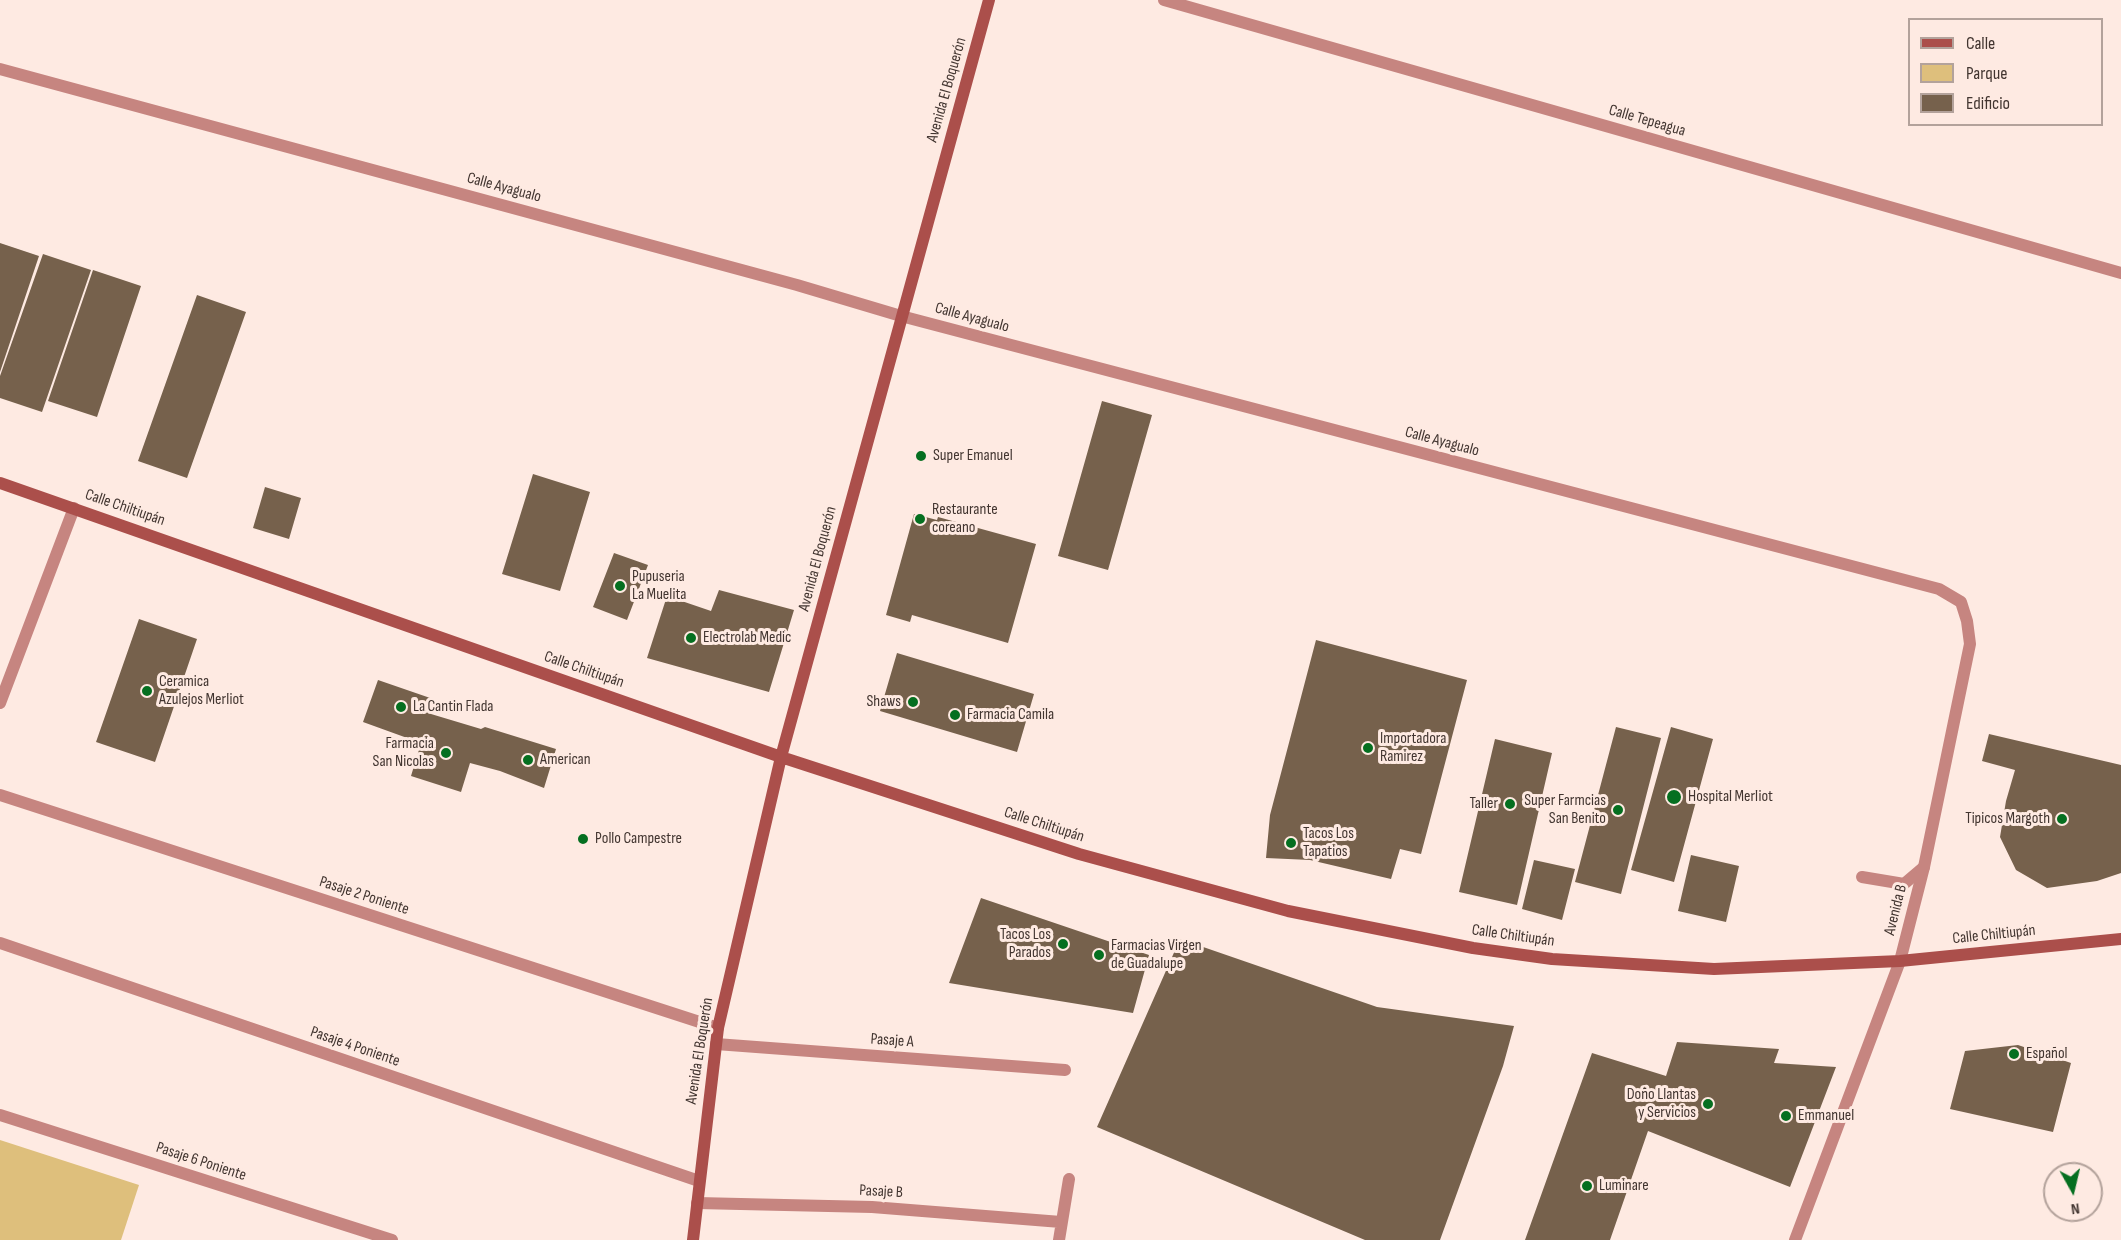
<!DOCTYPE html>
<meta charset="utf-8">
<style>
body{margin:0}
#map{position:relative;width:2121px;height:1240px;overflow:hidden;background:#feeae2;font-family:"Sofia Sans Condensed",sans-serif}
canvas{display:block}
.legend{position:absolute;left:1908px;top:18px;width:195px;height:108px;box-sizing:border-box;background:#feeae2;border:2px solid #b3a29b;margin:0;padding:8px 10px;list-style:none;font-size:18px;color:#423530}
.legend li{display:flex;align-items:center;gap:12px;height:30px}
.legend b{width:30px;border:2px solid #b3a29b}
.north{position:absolute;left:2043px;top:1162px;width:60px;height:60px;box-sizing:border-box;background:#feeae2;border:2px solid #b3a29b;border-radius:50%;rotate:172deg;font-size:16px;font-weight:700;line-height:24px;text-align:center;color:#423530}
.north::after{content:'';display:block;margin:auto;width:21px;height:27px;background:#056f20;clip-path:polygon(50% 0,100% 100%,50% 72%,0 100%)}
</style>
<div id="map">
<canvas width="2121" height="1240"></canvas>
<ul class="legend">
<li><b style="height:8px;background:#ab4f4b"></b>Calle</li>
<li><b style="height:16px;background:#debf7c"></b>Parque</li>
<li><b style="height:16px;background:#76614c"></b>Edificio</li>
</ul>
<div class="north">N</div>
</div>
<script>
const c = document.querySelector('canvas').getContext('2d');
c.lineJoin = 'round';
function fillPath(path, color) { c.fillStyle = color; c.fill(path, 'evenodd'); }
const shape = rows => new Path2D(rows.map(r => 'M' + r).join(''));
function trace(path, color, width, dash) { c.strokeStyle = color; c.lineWidth = width; c.lineCap = dash ? 'butt' : 'round'; c.setLineDash(dash || []); c.stroke(path); }
function label(font, color, halo, rows, align = 'center') {
  c.font = font + ' "Sofia Sans Condensed",sans-serif'; c.lineWidth = 6; c.setLineDash([]); c.textBaseline = 'middle'; c.strokeStyle = halo; c.fillStyle = color; for (const [text, x, y, turn = 0] of rows) {
    c.save(); c.translate(x, y); c.rotate((+turn || 0) * Math.PI / 180); c.textAlign = isNaN(turn) ? turn : align; if (halo) c.strokeText(text, 0, 0); c.fillText(text, 0, 0); c.restore();
  }
}
fillPath(shape([
 [0,1140,139,1185,121,1240,0,1240]
]), '#debf7c');
fillPath(shape([
 [0,243,39,256,0,372],
 [43,254,91,270,42,412,0,398,0,376],
 [93,270,141,286,97,417,48,401],
 [197,295,246,312,187,478,138,461],
 [1102,401,1152,415,1108,570,1058,556],
 [533,474,590,492,560,591,502,574],
 [265,487,301,498,289,539,253,528],
 [914,514,937,520,938,517,1036,544,1008,643,912,615,910,622,886,615],
 [614,553,648,565,627,620,593,607],
 [719,590,794,610,769,692,647,658,667,596,711,611],
 [139,619,197,639,155,762,96,742],
 [1316,640,1467,680,1421,854,1400,849,1391,879,1310,860,1266,858,1270,815],
 [897,653,1034,694,1017,752,880,711],
 [378,680,436,700,431,714,481,729,485,727,556,749,544,788,500,771,470,763,461,792,411,776,421,743,363,722],
 [1616,727,1661,738,1621,894,1575,882],
 [1671,727,1713,739,1674,882,1631,870],
 [1989,734,2121,765,2121,873,2097,881,2047,888,2016,870,2000,837,2006,801,2015,770,1982,761],
 [1495,739,1552,753,1517,905,1459,892],
 [1691,855,1739,866,1726,922,1678,911],
 [1534,860,1575,869,1562,920,1522,909],
 [981,898,1149,955,1133,1013,949,983],
 [1180,939,1377,1007,1514,1026,1503,1066,1440,1240,1365,1240,1097,1127],
 [1677,1042,1779,1049,1774,1063,1836,1067,1790,1187,1648,1131,1610,1240,1525,1240,1592,1053,1666,1076],
 [2018,1045,2071,1063,2053,1132,1950,1109,1965,1051]
]), '#76614c');
trace(shape([
 [1862,877,1904,884,1924,867]
]), '#c68580', 12);
trace(shape([
 [1164,0,2121,273],
 [0,69,797,285,901,316,1939,589,1961,602,1967,621,1970,644,1924,867,1900,961,1795,1240],
 [0,703,74,508],
 [0,795,718,1028],
 [0,943,699,1181],
 [716,1044,1065,1070],
 [0,1115,392,1240],
 [697,1203,872,1207,1061,1222],
 [1059,1240,1069,1179]
]), '#c68580', 12);
trace(shape([
 [0,483,781,757,1079,854,1288,911,1473,948,1552,959,1714,969,1900,961,2121,939],
 [693,1240,718,1028,781,757,989,0]
]), '#ab4f4b', 12);
for (const [x, y, r, color] of [
 [921,456,6,"#056f20"],
 [920,519,6,"#056f20"],
 [620,586,6,"#056f20"],
 [691,638,6,"#056f20"],
 [147,691,6,"#056f20"],
 [913,702,6,"#056f20"],
 [401,707,6,"#056f20"],
 [955,715,6,"#056f20"],
 [1368,748,6,"#056f20"],
 [446,753,6,"#056f20"],
 [528,760,6,"#056f20"],
 [1674,797,8,"#056f20"],
 [1510,804,6,"#056f20"],
 [1618,810,6,"#056f20"],
 [2062,819,6,"#056f20"],
 [583,839,6,"#056f20"],
 [1291,843,6,"#056f20"],
 [1063,944,6,"#056f20"],
 [1099,955,6,"#056f20"],
 [2014,1054,6,"#056f20"],
 [1708,1104,6,"#056f20"],
 [1786,1116,6,"#056f20"],
 [1587,1186,6,"#056f20"]
]) { const dot = new Path2D(); dot.arc(x, y, r, 0, 2 * Math.PI); c.fillStyle = color; c.fill(dot); trace(dot, '#feeae2', 2); }
label('16px', '#423530', '#feeae2', [
 ["Avenida El Boquerón",947,90,-74],
 ["Calle Tepeagua",1647,121,16],
 ["Calle Ayagualo",504,188,15],
 ["Calle Ayagualo",972,318,15],
 ["Calle Ayagualo",1442,442,15],
 ["Calle Chiltiupán",125,508,19],
 ["Avenida El Boquerón",818,559,-75],
 ["Calle Chiltiupán",584,670,19],
 ["Calle Chiltiupán",1044,825,18],
 ["Pasaje 2 Poniente",364,896,18],
 ["Avenida B",1896,910,-76],
 ["Calle Chiltiupán",1994,935,-6],
 ["Calle Chiltiupán",1513,936,8],
 ["Pasaje A",892,1041,4],
 ["Pasaje 4 Poniente",355,1047,19],
 ["Avenida El Boquerón",700,1051,-81],
 ["Pasaje 6 Poniente",201,1162,18],
 ["Pasaje B",881,1192,3]
]);
label('16px', '#423530', '#feeae2', [
 ["Super Emanuel",933,456],
 ["Restaurante",932,510],
 ["coreano",932,528],
 ["Pupuseria",632,577],
 ["La Muelita",632,595],
 ["Electrolab Medic",703,638],
 ["Ceramica",159,682],
 ["Azulejos Merliot",159,700],
 ["Shaws",901,702,"right"],
 ["La Cantin Flada",413,707],
 ["Farmacia Camila",967,715],
 ["Importadora",1380,739],
 ["Ramirez",1380,757],
 ["Farmacia",434,744,"right"],
 ["San Nicolas",434,762,"right"],
 ["American",540,760],
 ["Hospital Merliot",1688,797],
 ["Super Farmcias",1606,801,"right"],
 ["San Benito",1606,819,"right"],
 ["Taller",1498,804,"right"],
 ["Tipicos Margoth",2050,819,"right"],
 ["Tacos Los",1303,834],
 ["Tapatios",1303,852],
 ["Pollo Campestre",595,839],
 ["Tacos Los",1051,935,"right"],
 ["Parados",1051,953,"right"],
 ["Farmacias Virgen",1111,946],
 ["de Guadalupe",1111,964],
 ["Español",2026,1054],
 ["Doño Llantas",1696,1095,"right"],
 ["y Servicios",1696,1113,"right"],
 ["Emmanuel",1798,1116],
 ["Luminare",1599,1186]
], 'left');
</script>
